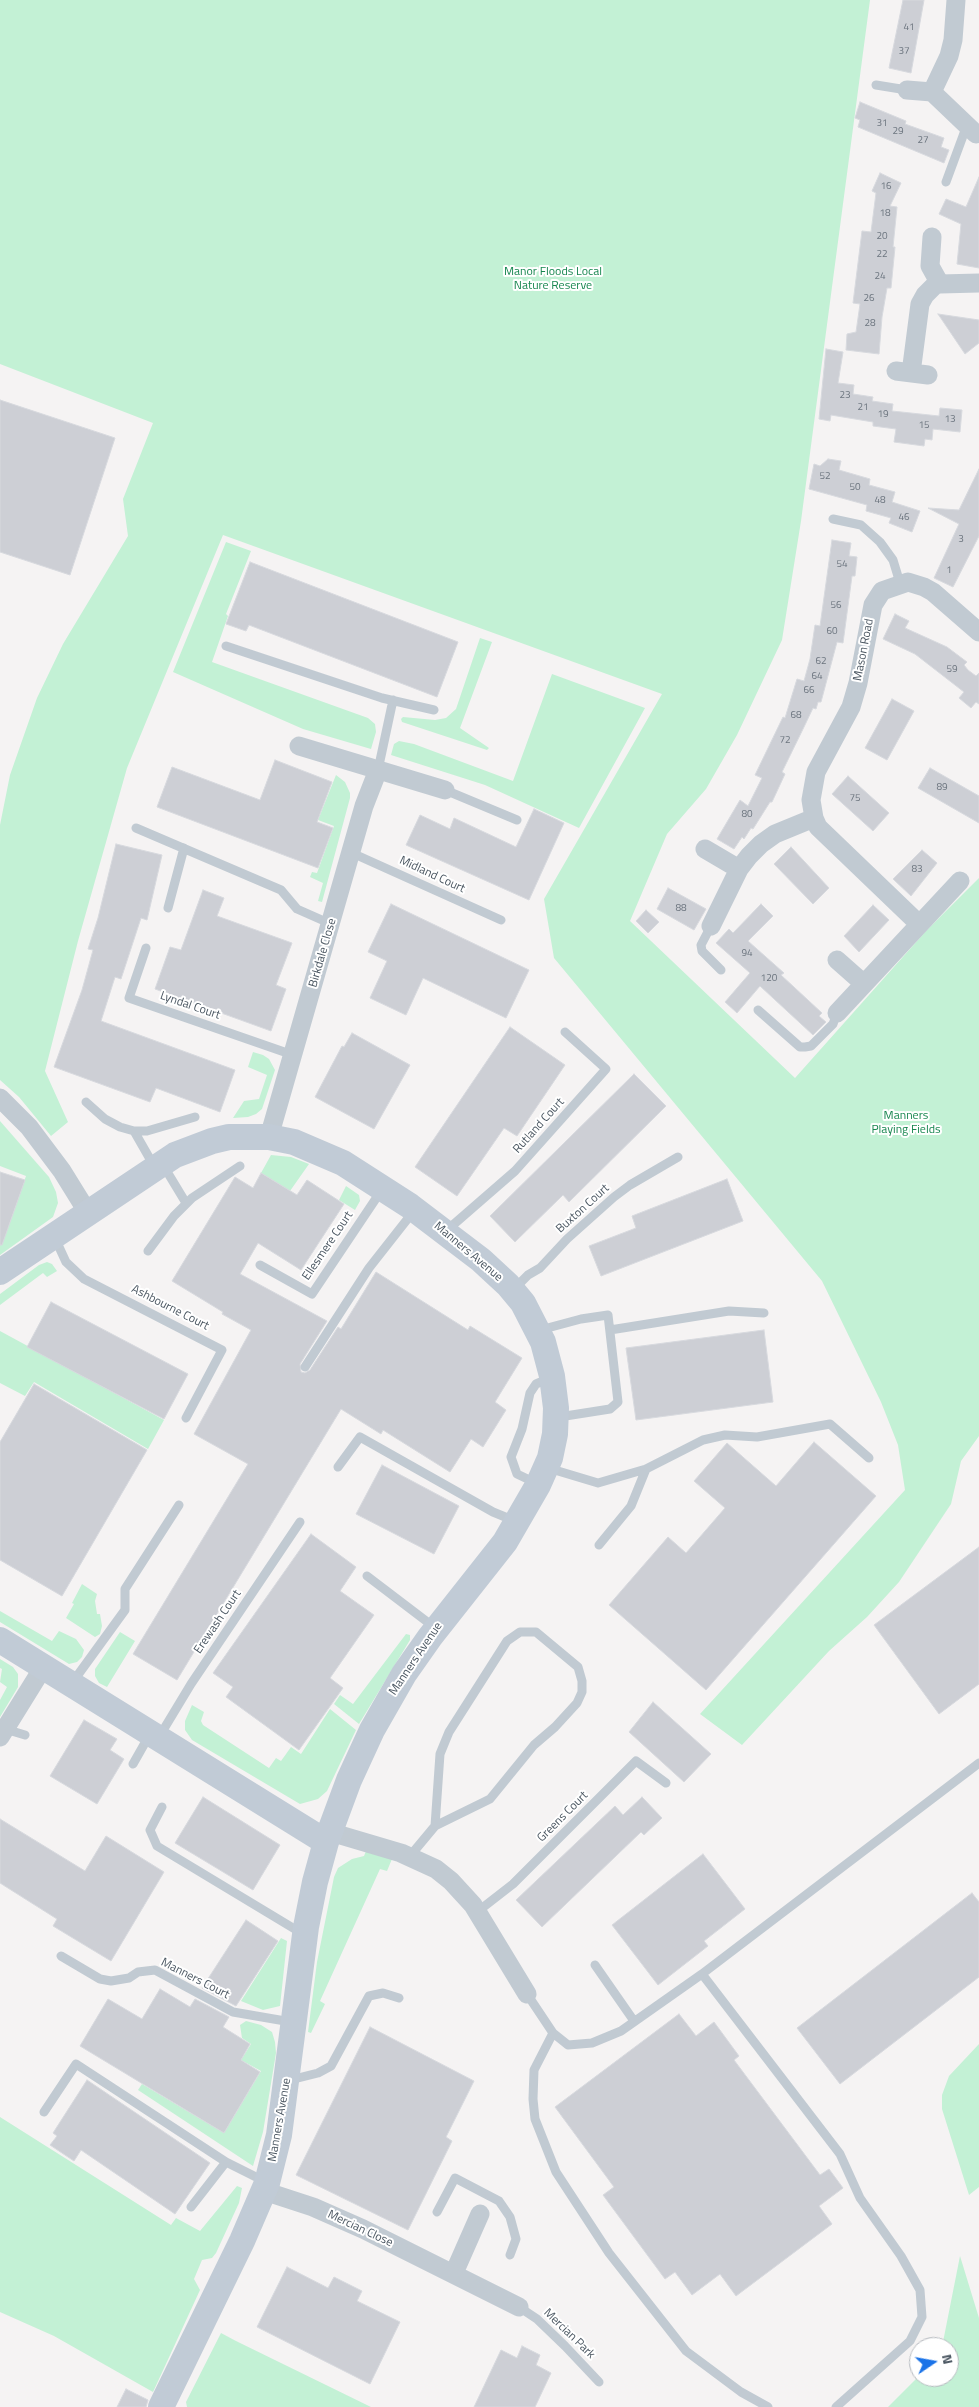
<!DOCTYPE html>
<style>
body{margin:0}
#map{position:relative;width:979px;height:2407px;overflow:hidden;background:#f5f3f3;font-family:"Titillium Web",sans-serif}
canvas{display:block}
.north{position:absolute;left:909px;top:2337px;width:50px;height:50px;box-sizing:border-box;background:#fff;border:1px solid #b7bbc0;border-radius:50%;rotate:78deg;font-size:14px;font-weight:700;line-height:20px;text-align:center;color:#4a5661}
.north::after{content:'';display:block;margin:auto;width:18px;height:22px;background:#1a73e8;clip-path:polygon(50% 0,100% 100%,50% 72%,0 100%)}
</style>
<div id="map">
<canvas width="979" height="2407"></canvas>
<div class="north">N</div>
</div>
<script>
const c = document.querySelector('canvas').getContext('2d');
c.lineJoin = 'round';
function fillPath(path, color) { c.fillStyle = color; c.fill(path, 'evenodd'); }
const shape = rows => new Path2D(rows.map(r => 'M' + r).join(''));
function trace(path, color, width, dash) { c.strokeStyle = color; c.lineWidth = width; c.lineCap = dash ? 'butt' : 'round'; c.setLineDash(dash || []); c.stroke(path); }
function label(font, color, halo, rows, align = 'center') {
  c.font = font + ' "Titillium Web",sans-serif'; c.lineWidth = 4; c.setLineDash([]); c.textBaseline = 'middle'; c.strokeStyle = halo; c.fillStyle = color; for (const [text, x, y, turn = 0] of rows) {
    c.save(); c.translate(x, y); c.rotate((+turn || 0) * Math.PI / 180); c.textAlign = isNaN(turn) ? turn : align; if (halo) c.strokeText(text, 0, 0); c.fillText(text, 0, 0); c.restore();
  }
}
fillPath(shape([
 [0,0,870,0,801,521,782,640,737,735,706,789,667,834,630,921,795,1078,926,931,979,878,979,1436,961,1461,951,1504,899,1582,867,1617,829,1651,742,1745,700,1714,905,1490,898,1445,881,1402,822,1281,554,958,544,899,662,694,223,535,127,768,78,941,45,1071,68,1122,51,1136,19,1097,0,1080,0,825,10,775,37,698,63,644,128,536,123,499,153,423,0,364],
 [226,542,251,551,226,614,228,616,212,662,368,718,375,724,376,732,371,749,303,729,173,672],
 [480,638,492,642,460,728,489,748,487,750,402,722,401,719,403,717,435,720,446,718,456,709],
 [552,674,645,708,579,828,485,785,391,755,394,744,399,741,414,744,513,781],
 [336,775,345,782,350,793,350,798,322,902,318,901,323,883,310,877,312,872,317,873,334,826,318,820],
 [253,1052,263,1055,269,1059,275,1070,262,1109,256,1114,248,1117,233,1118,244,1101,259,1099,267,1075,248,1067],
 [0,1121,49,1177,56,1192,58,1203,53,1217,0,1255,0,1226,8,1228,26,1176,0,1166],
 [271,1155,291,1157,309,1164,290,1191,261,1173],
 [346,1186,359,1195,360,1201,355,1210,339,1200],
 [47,1262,52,1264,57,1271,47,1277,43,1273,0,1305,0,1294,39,1265],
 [0,1331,164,1420,148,1449,34,1382,25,1396,0,1383],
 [82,1584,97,1594,95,1601,97,1614,100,1614,102,1626,100,1634,95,1637,66,1618,74,1604,72,1603],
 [0,1611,52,1641,59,1631,76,1639,84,1650,82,1657,77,1662,69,1664,0,1622],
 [120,1632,135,1641,107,1687,99,1683,95,1676,95,1669],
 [406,1634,410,1635,410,1640,359,1724,334,1704,340,1695,353,1704],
 [0,1659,13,1667,18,1674,18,1687,0,1717,0,1700,7,1687,0,1682,2,1669,0,1668],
 [192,1705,204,1712,201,1721,203,1725,269,1768,276,1758,281,1761,291,1747,301,1754,330,1709,356,1730,327,1791,318,1799,300,1804,192,1740,185,1730,185,1721],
 [366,1851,392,1859,387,1871,380,1869,320,2001,325,2004,311,2033,308,2032,317,1962,334,1877,338,1868,352,1859,364,1856],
 [281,1938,287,1941,280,2006,263,2010,241,2001],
 [246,2021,261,2025,272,2032,275,2042,276,2053,263,2132,253,2166,138,2090,142,2084,224,2133,261,2071,241,2060,251,2044,242,2038,240,2025],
 [979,2044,979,2187,969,2195,942,2109,942,2095,949,2076],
 [0,2117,171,2225,176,2218,200,2231,237,2186,242,2188,239,2203,216,2253,212,2258,202,2260,194,2279,200,2290,153,2392,54,2336,0,2312],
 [960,2256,979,2318,979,2407,888,2407,919,2376,949,2377,949,2347,942,2347],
 [221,2333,236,2341,371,2407,187,2407,186,2402]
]), '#c3f1d5');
const building = shape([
 [903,0,924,0,911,73,889,68,903,0],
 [860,102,906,121,905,124,944,138,941,147,949,150,944,163,858,127,860,120,855,118,860,102],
 [880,173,901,183,890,206,897,207,893,247,895,247,891,288,887,288,882,317,879,354,846,350,847,334,856,332,860,304,853,303,862,231,871,232,876,193,872,191,880,173],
 [979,177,979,268,957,264,961,224,939,214,946,199,966,207,979,177],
 [938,314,979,320,979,343,965,354,938,314],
 [826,349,843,352,838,383,854,385,853,394,873,397,872,401,893,404,892,411,939,416,940,408,962,410,960,432,933,429,932,440,925,439,924,446,894,442,896,429,873,426,873,422,831,415,830,421,819,419,826,349],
 [0,400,115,438,70,575,0,552,0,400],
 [828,459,841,461,839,470,870,479,869,485,895,492,892,502,920,511,912,532,889,523,891,518,866,511,867,505,809,489,814,464,820,466,828,459],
 [979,469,979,536,953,587,934,578,959,524,928,508,959,510,979,469],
 [832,540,851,543,849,556,857,557,855,576,852,576,843,643,837,642,821,702,818,702,816,709,813,708,804,727,782,772,785,774,772,802,770,802,753,829,751,828,744,839,742,837,734,849,717,839,740,800,748,806,762,778,755,775,783,717,785,718,797,679,804,681,810,659,815,625,820,626,832,540],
 [250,562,458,642,437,697,249,625,246,631,226,624,250,562],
 [895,614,909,621,905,628,947,647,967,662,964,665,968,670,976,676,979,673,979,704,976,702,971,708,959,698,964,692,915,654,883,639,895,614],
 [892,699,914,711,887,760,865,748,892,699],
 [275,760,332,782,317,822,333,828,318,868,157,807,172,767,260,800,275,760],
 [930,768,979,796,979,823,918,788,930,768],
 [848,776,889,813,873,831,832,794,848,776],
 [534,809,564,823,529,900,406,845,420,815,450,829,454,818,516,847,534,809],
 [116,844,162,855,147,920,141,918,121,979,115,977,101,1021,235,1070,220,1112,156,1088,150,1102,54,1067,82,990,93,950,88,949,98,918,116,844],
 [791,847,829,888,813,904,774,864,791,847],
 [922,850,937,863,911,896,893,879,922,850],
 [668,888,706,909,694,930,657,909,668,888],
 [203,890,224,898,217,916,292,943,276,985,286,989,271,1031,155,989,170,947,181,950,203,890],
 [391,904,529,970,506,1018,423,978,406,1015,370,998,387,961,368,952,391,904],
 [761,904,773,916,748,941,784,973,781,975,822,1013,819,1016,826,1022,813,1035,760,986,737,1013,725,1002,750,973,716,943,729,929,733,933,761,904],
 [873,905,889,920,859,952,844,936,873,905],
 [646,910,659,922,648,933,636,921,646,910],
 [510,1027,565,1065,517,1136,504,1128,457,1196,415,1167,510,1027],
 [352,1033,410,1065,374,1129,315,1097,342,1046,344,1047,352,1033],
 [634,1074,666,1106,569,1202,563,1195,515,1242,490,1216,634,1074],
 [0,1172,25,1180,2,1245,0,1245,0,1172],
 [261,1173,297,1195,307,1180,344,1204,301,1270,258,1243,240,1274,327,1321,300,1364,301,1372,305,1373,310,1370,338,1327,341,1329,376,1272,468,1330,470,1326,522,1358,495,1402,506,1410,483,1447,471,1439,450,1472,383,1430,381,1434,341,1409,177,1680,133,1654,248,1464,194,1434,251,1330,222,1314,223,1312,172,1281,235,1177,253,1188,261,1173],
 [727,1179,743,1221,601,1276,589,1246,636,1228,632,1216,727,1179],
 [51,1302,188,1374,164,1419,27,1347,51,1302],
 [764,1330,773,1402,636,1420,626,1348,764,1330],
 [34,1384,147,1450,62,1596,0,1560,0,1442,34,1384],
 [814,1442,876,1496,706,1690,609,1605,668,1537,686,1553,725,1508,694,1481,727,1443,776,1486,814,1442],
 [382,1465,459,1506,434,1554,356,1514,382,1465],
 [311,1534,356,1567,340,1591,374,1615,330,1678,343,1688,299,1750,226,1697,233,1687,213,1673,311,1534],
 [979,1547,979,1684,939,1714,874,1625,979,1547],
 [653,1702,711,1754,684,1782,629,1732,653,1702],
 [84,1720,117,1739,110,1750,124,1759,97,1804,50,1776,84,1720],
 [203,1797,280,1845,253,1890,175,1843,203,1797],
 [642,1797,662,1818,644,1835,641,1832,542,1927,516,1900,615,1806,623,1815,642,1797],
 [0,1819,85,1871,106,1836,164,1872,111,1961,53,1926,57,1919,0,1883,0,1819],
 [703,1854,745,1909,704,1941,708,1946,658,1985,612,1925,703,1854],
 [972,1893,979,1902,979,1977,840,2084,797,2028,972,1893],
 [246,1920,278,1941,236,2006,202,1988,246,1920],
 [160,1989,190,2007,195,1999,229,2017,223,2027,250,2044,241,2060,260,2072,224,2133,80,2046,108,1999,142,2019,160,1989],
 [679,2014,696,2036,714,2022,739,2056,734,2060,820,2175,829,2169,843,2188,819,2206,832,2224,736,2296,720,2274,692,2295,675,2272,665,2279,603,2195,614,2187,555,2107,679,2014],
 [370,2027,474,2081,446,2137,452,2141,408,2230,296,2175,370,2027],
 [87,2080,210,2163,175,2214,81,2150,74,2161,50,2145,57,2136,53,2133,87,2080],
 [287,2267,328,2288,334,2277,362,2291,357,2301,400,2322,370,2384,257,2327,287,2267],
 [522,2346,540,2355,536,2365,551,2373,535,2407,474,2407,501,2350,517,2358,522,2346],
 [126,2389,148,2400,146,2407,117,2407,126,2389]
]);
fillPath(building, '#cdcfd5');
trace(building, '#d7d9de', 1);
trace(shape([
 [876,85,907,90],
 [946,182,967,125],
 [833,519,861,525,880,542,893,560,900,583],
 [226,646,382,698,434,710],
 [378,770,393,700],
 [445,790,517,820],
 [136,828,281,890,297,909,331,924],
 [352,853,501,920],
 [168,908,184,848],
 [711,926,701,945,702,951,721,970],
 [146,948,129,998,293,1055],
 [758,1010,800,1047,805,1047,811,1046,833,1024,837,1013],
 [86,1102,105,1119,120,1127,134,1131,147,1131,195,1117],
 [134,1131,154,1166],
 [163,1165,186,1203],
 [446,1231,515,1171,606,1069,565,1032],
 [55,1238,66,1262,84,1279,222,1350,186,1418],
 [148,1251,174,1216,192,1198,240,1166],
 [260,1265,312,1294,381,1191],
 [514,1289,528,1275,540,1268,567,1239,614,1197,630,1185,678,1157],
 [540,1330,581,1319,608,1315,618,1402,610,1409,559,1417],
 [610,1330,729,1311,764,1313],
 [305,1367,369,1268,413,1212],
 [338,1467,360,1437,493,1512,515,1521],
 [548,1468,598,1483,646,1469,703,1440,725,1435,757,1437,830,1424,869,1458],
 [536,1483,517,1474,511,1457,522,1429,530,1393,536,1384,550,1378],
 [599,1545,631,1506,646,1469],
 [367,1576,434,1627],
 [72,1683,125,1610,125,1589,179,1505],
 [5,1729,25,1735],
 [159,1737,191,1684,300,1522],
 [133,1764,150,1734],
 [162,1807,150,1830,157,1846,303,1934],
 [410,1856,435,1826,490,1799,534,1745,555,1727,577,1703,582,1692,582,1681,578,1667,536,1632,520,1632,507,1641,449,1732,440,1754,435,1826],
 [477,1912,513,1884,636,1761,666,1783],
 [61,1956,100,1979,111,1981,129,1978,138,1972,155,1970,233,2012,291,2022],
 [595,1965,634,2021],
 [702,1974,840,2154,860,2198,901,2256,920,2290,922,2317,910,2341,836,2407],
 [527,1994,553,2033,568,2045,592,2043,621,2031,702,1974,979,1763],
 [553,2033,534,2070,533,2099,535,2119,556,2172,609,2253,686,2351,741,2392,768,2407],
 [290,2080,318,2073,331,2066,369,1996,383,1993,399,1998],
 [44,2112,76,2064,226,2162,264,2181],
 [191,2207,226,2162],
 [437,2212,455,2178,499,2201,510,2217,516,2239,510,2255],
 [519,2307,537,2319,565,2346,599,2382]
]), '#c1cad2', 9);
trace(shape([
 [907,90,932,92,976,134],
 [932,92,949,56,953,40,956,0],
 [932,237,930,266,940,284],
 [896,371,928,375],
 [911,373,920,304,925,295,935,285,940,284,979,283],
 [299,746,445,790],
 [705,849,739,869],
 [918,923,818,827,814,818,811,800,816,772,851,707,858,683,873,605,882,591,908,582,924,587,933,592,979,632],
 [711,926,739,869,749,856,761,844,775,834,814,818],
 [837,960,863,983],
 [837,1013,960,881],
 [0,1098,29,1127,62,1171,88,1213],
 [269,1137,364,806,378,770],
 [0,1737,44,1666],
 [330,1832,401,1853,436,1869,451,1881,473,1905,527,1994],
 [264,2191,313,2207,363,2229,519,2307],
 [454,2273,480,2214]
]), '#c1cad2', 19);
trace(shape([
 [0,1272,175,1155,212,1141,229,1137,269,1137,294,1142,343,1163,410,1206,481,1260,508,1285,523,1303,543,1342,552,1376,556,1408,555,1434,550,1458,538,1485,505,1542,430,1637,404,1674,372,1730,349,1780,326,1842,315,1882,306,1927,279,2135,267,2183,242,2241,161,2407],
 [0,1640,326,1842]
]), '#c1cbd6', 26);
label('10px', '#6b747e', null, [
 ["41",909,28],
 ["37",904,52],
 ["31",882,124],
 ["29",898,132],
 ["27",923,141],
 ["16",886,187],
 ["18",885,214],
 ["20",882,237],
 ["22",882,255],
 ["24",880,277],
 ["26",869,299],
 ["28",870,324],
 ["23",845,396],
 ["21",863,408],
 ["19",883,415],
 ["13",950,420],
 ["15",924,426],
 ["52",825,477],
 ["50",855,488],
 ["48",880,501],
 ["46",904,518],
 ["3",961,540],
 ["54",842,565],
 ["1",949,571],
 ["56",836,606],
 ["60",832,632],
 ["62",821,662],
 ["59",952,670],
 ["64",817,677],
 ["66",809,691],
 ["68",796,716],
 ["72",785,741],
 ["89",942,788],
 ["75",855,799],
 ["80",747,815],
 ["83",917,870],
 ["88",681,909],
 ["94",747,954],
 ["120",769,979]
]);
label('12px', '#17864f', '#fff', [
 ["Manor Floods Local",553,272],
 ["Nature Reserve",553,286],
 ["Manners",906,1116],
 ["Playing Fields",906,1130]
]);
label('12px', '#4a5661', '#fff', [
 ["Mason Road",864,650,-79],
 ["Midland Court",432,875,25],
 ["Birkdale Close",323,953,-74],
 ["Lyndal Court",190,1006,19],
 ["Rutland Court",539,1126,-48],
 ["Buxton Court",583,1209,-42],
 ["Ellesmere Court",328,1246,-56],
 ["Manners Avenue",468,1252,40],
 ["Ashbourne Court",170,1308,27],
 ["Erewash Court",218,1622,-56],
 ["Manners Avenue",416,1659,-56],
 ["Greens Court",563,1817,-45],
 ["Manners Court",195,1979,27],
 ["Manners Avenue",280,2120,-80],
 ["Mercian Close",360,2229,25],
 ["Mercian Park",569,2334,44]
]);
</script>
